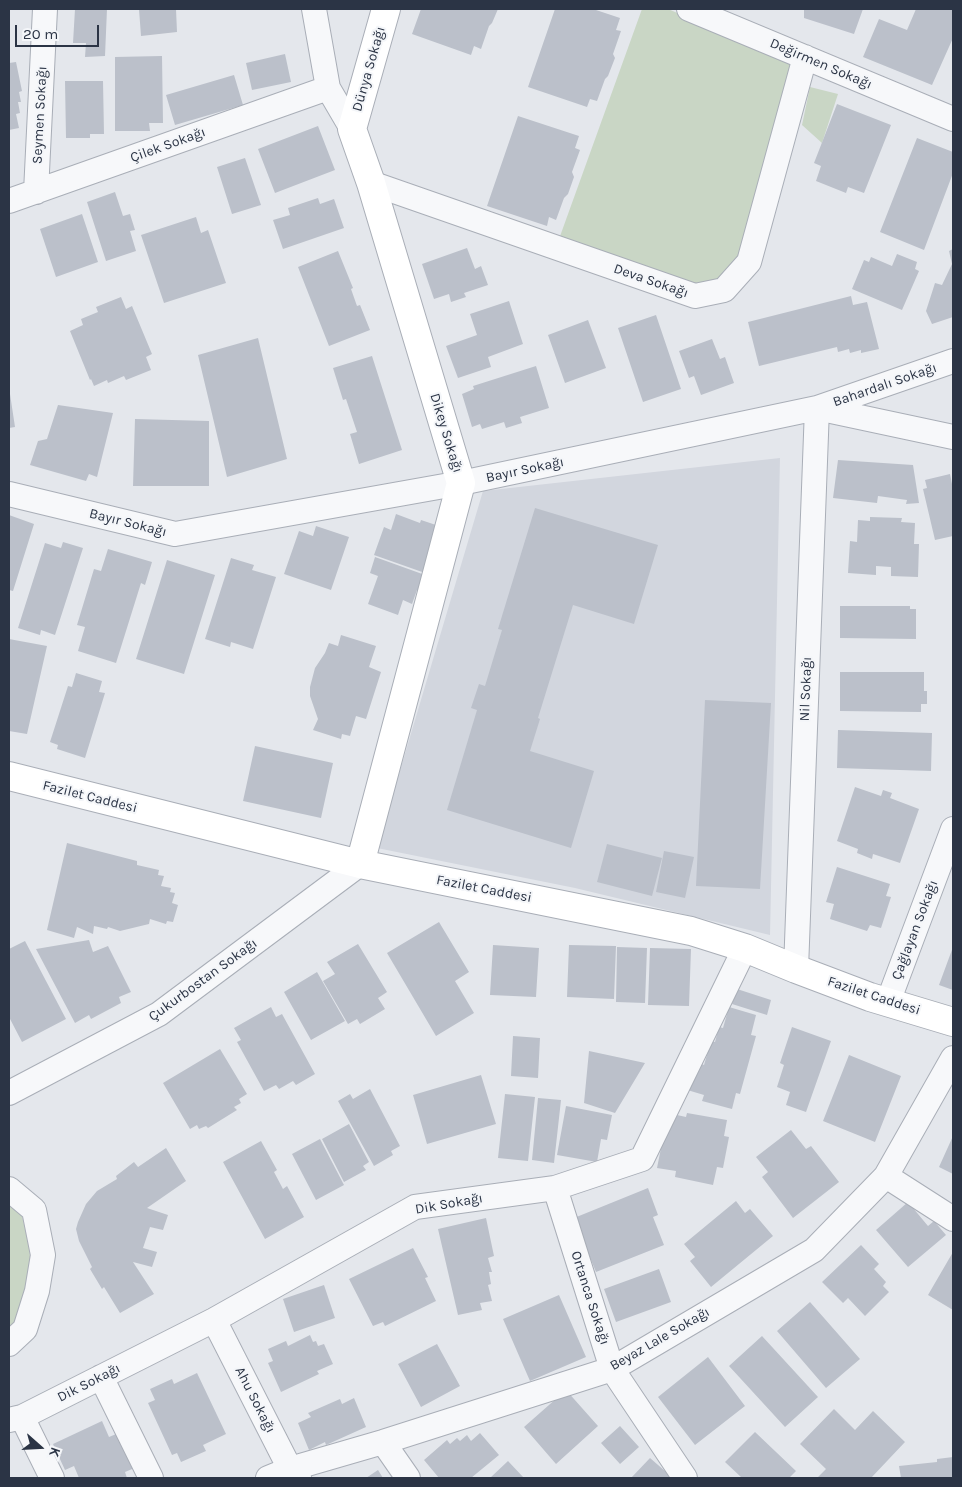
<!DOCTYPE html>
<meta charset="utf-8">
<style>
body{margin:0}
#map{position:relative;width:962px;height:1487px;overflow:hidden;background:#e4e7ec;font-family:Karla,sans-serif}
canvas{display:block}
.frame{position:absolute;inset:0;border:10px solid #2b3445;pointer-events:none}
.north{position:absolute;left:15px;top:1422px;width:50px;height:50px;-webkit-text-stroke:4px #f4f6f9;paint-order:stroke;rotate:109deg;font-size:14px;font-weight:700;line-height:20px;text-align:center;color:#2b3445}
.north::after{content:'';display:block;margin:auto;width:18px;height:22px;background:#2b3445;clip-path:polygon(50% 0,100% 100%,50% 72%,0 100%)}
.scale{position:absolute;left:15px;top:25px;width:84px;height:22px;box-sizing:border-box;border:2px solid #2b3445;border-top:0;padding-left:6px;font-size:15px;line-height:18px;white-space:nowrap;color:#2b3445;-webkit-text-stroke:4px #f4f6f9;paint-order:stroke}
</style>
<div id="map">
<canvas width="962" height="1487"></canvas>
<div class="frame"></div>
<div class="north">K</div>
<div class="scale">20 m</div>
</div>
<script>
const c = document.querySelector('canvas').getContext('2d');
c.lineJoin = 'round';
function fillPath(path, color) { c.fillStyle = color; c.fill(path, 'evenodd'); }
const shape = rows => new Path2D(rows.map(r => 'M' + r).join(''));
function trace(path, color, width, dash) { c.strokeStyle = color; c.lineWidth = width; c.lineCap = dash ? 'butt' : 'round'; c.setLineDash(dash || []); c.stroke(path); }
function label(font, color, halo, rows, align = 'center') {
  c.font = font + ' Karla,sans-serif'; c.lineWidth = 4; c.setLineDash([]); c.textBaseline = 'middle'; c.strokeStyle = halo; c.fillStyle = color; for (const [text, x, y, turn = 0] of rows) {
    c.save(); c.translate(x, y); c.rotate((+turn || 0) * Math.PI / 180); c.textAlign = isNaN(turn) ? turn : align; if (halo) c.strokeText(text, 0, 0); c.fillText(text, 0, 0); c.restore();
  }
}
fillPath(shape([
 [780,458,770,935,575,888,377,848,483,491]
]), '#d2d6de');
fillPath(shape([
 [642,9,668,9,794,63,741,259,719,283,697,290,559,239],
 [810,87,838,94,822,143,802,125],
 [9,1198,22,1216,29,1246,32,1276,9,1347]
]), '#c9d6c5');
fillPath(shape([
 [75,9,107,9,105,56,85,57,86,43,73,43],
 [139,9,176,9,177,32,141,36],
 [421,9,498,9,492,23,489,26,481,49,474,46,471,55,412,34],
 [555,9,593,9,620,18,616,30,621,31,613,54,615,58,608,76,605,79,597,101,590,99,587,107,528,87],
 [804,9,863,9,854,34,804,18],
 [916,9,953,9,953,38,932,85,863,57,879,19,907,30],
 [285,54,291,82,252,90,246,63],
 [162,56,163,123,149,123,150,131,115,131,115,57],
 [16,62,22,91,19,92,21,102,18,102,20,113,16,114,19,128,9,130,9,63],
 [234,75,243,105,175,125,166,95],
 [65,81,103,81,104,134,90,134,90,138,66,138],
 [837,104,891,125,864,193,848,187,846,193,816,181,821,166,814,163],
 [518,116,579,136,575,148,580,150,572,172,574,177,568,194,564,198,556,220,549,217,547,226,487,206],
 [318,126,335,170,275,193,258,149],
 [917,138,953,152,953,173,924,250,880,232],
 [245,158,261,205,232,214,217,167],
 [115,192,123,216,130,214,135,230,130,231,136,251,106,261,87,202],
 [318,198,320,204,334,199,344,228,283,249,273,220,290,215,288,208],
 [82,214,98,262,56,277,40,229],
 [196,217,201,233,208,230,226,283,164,303,141,235],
 [467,248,475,269,481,266,488,285,464,293,466,297,451,302,449,294,434,299,422,264],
 [953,249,953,317,932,324,926,311,935,283,942,285,952,264,949,251],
 [338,251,353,288,351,289,357,306,360,305,370,330,329,346,298,267],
 [897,254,917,262,915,269,919,271,902,310,852,289,864,260,869,262,871,257,892,266],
 [851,296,853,305,867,302,879,349,861,353,861,350,850,353,849,349,838,352,837,347,759,366,748,322],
 [121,297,126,309,132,306,152,354,146,357,151,370,126,380,124,376,108,383,107,380,94,386,91,379,90,380,70,331,83,325,81,319,98,312,96,307],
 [509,301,523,344,488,357,491,367,458,378,446,346,477,335,470,314],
 [656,315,681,389,643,402,618,328],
 [588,320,606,368,565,383,548,335],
 [258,338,287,459,227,477,198,355],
 [712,339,720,359,725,357,734,383,701,395,694,376,689,378,679,351],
 [372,356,402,450,359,464,350,434,357,432,346,399,343,400,333,368],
 [536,366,549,408,520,417,522,423,506,428,504,422,482,429,480,424,472,427,462,394,474,389,473,386],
 [10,394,15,427,9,428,9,395],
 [58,405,113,413,97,477,89,474,86,481,30,465,38,441,47,439],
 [135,419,209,421,209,486,133,486],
 [838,460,913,465,919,503,906,504,907,500,878,496,877,503,833,498],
 [950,474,953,489,953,536,935,540,923,489,927,488,925,480],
 [535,508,658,545,634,624,573,605,538,718,540,719,530,751,594,771,571,848,447,810,477,710,471,708,479,684,485,686,502,630,498,629],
 [396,514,420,523,421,520,439,526,425,573,374,555,384,527,391,530],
 [9,515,34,524,13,591,9,590],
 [870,517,902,518,901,522,915,523,914,544,919,544,918,577,891,576,891,567,876,566,876,575,848,573,850,541,857,542,858,520,870,521],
 [316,526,349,537,331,590,284,574,299,531,313,536],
 [63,542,83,548,55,635,41,630,40,635,18,628,45,543,61,548],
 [108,549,152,562,145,585,141,583,116,663,78,651,85,627,77,625,94,569,101,571],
 [375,557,425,575,419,591,417,590,412,604,403,600,398,615,368,604,378,576,370,573],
 [231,558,254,565,252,570,276,577,253,649,231,642,230,647,205,639],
 [167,560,215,575,184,674,136,659],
 [840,606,910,606,910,609,916,609,916,639,840,638],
 [341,635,376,646,369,667,381,672,366,719,356,716,350,736,342,734,341,739,313,730,318,719,310,696,310,687,315,668,325,653,329,643,338,646],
 [9,639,47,646,27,734,9,731],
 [840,672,924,672,924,691,927,691,927,704,921,704,921,712,840,711],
 [76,673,102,681,99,692,105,693,85,758,57,749,58,745,50,742,68,686,72,687],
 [705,700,771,703,760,889,696,886],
 [838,730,932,733,931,771,837,768],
 [255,746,333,763,321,818,243,801],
 [855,787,881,796,883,790,892,793,890,798,919,809,900,863,873,854,872,859,857,853,858,849,837,841],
 [67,843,137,861,137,865,159,870,158,875,164,876,161,886,171,888,170,892,175,893,172,903,178,905,173,922,167,921,166,924,150,919,149,924,120,931,108,927,107,929,94,926,93,934,77,927,74,938,47,930],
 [607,844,662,858,652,896,597,882],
 [664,851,694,857,685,898,656,892],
 [837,867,890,884,886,896,891,897,881,928,870,925,867,931,830,919,834,904,826,902],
 [439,922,469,972,455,981,474,1013,436,1036,387,953],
 [89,940,93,952,108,946,131,992,119,997,121,1003,91,1019,89,1015,75,1023,36,949],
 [25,941,66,1019,22,1042,9,1017,9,949],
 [358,944,387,992,378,998,385,1009,360,1024,357,1019,348,1024,323,981,335,974,327,962],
 [493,945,539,948,536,997,490,995],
 [569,945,616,946,614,999,567,997],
 [617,947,647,948,645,1003,616,1002],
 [953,947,953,990,939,985],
 [650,948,691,949,689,1006,648,1005],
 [317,972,345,1021,311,1040,284,992],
 [737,989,771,1000,767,1015,732,1004],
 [271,1007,276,1017,282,1014,315,1074,296,1085,293,1081,279,1089,276,1085,264,1091,237,1042,241,1040,234,1028],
 [729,1007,756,1015,751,1035,756,1036,740,1094,736,1093,732,1109,702,1101,704,1095,684,1089,697,1062,704,1065,711,1041,715,1042,719,1027,723,1028],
 [792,1027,831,1041,806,1112,786,1105,790,1092,777,1087,784,1065,780,1063],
 [513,1036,540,1038,538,1078,511,1076],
 [220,1049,247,1094,239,1099,241,1103,234,1107,237,1110,208,1128,206,1126,199,1129,197,1125,190,1129,163,1083],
 [589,1051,645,1063,615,1113,584,1103],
 [849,1055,901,1076,875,1142,823,1121],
 [481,1075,496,1124,427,1144,413,1095],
 [370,1089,400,1146,391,1151,393,1155,374,1166,338,1101,350,1094,353,1099],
 [505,1094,535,1097,528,1161,498,1158],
 [538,1098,561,1100,554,1163,532,1160],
 [566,1106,612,1115,607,1140,601,1139,597,1162,557,1155],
 [668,1113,686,1117,687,1113,727,1120,724,1136,729,1137,723,1168,717,1167,713,1185,675,1177,676,1171,657,1168],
 [349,1124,369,1162,363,1166,366,1170,344,1182,322,1139],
 [791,1130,806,1149,811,1146,839,1182,793,1218,762,1177,768,1172,756,1157],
 [953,1136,953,1174,939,1167],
 [320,1139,344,1185,316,1200,292,1154],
 [261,1141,277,1170,274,1172,283,1189,287,1186,304,1217,265,1239,223,1162],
 [166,1148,186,1181,147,1208,168,1215,163,1230,150,1227,143,1248,157,1252,152,1267,133,1262,154,1294,120,1313,104,1287,102,1289,90,1269,92,1267,79,1241,76,1229,78,1222,86,1204,97,1191,117,1179,116,1176,134,1162,138,1167],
 [648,1188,658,1215,653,1217,664,1245,596,1272,574,1218],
 [736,1201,745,1213,750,1209,773,1236,711,1287,690,1261,695,1257,684,1244],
 [908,1202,928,1226,934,1221,946,1235,908,1267,876,1230],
 [486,1218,494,1256,488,1258,492,1272,489,1272,491,1284,488,1285,492,1301,480,1303,482,1310,458,1315,438,1229],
 [861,1245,879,1264,874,1269,886,1282,883,1286,889,1292,865,1316,848,1298,843,1303,822,1282],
 [413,1248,428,1277,425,1278,436,1301,385,1326,383,1322,373,1326,349,1279],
 [953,1252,953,1310,928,1295],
 [659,1269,671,1302,616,1322,604,1289],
 [324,1285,335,1318,294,1332,283,1299],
 [559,1295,586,1357,530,1381,503,1319],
 [810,1302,860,1359,826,1388,777,1331],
 [310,1335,313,1342,316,1341,318,1346,324,1344,333,1364,317,1371,319,1374,281,1392,268,1363,273,1361,268,1349,286,1341,288,1346],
 [762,1336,818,1397,785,1427,729,1366],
 [437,1344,460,1386,421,1407,398,1364],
 [708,1357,745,1406,695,1445,658,1397],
 [197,1373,226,1434,203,1445,206,1451,181,1462,177,1453,172,1455,148,1403,155,1400,150,1389,172,1379,174,1384],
 [566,1390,598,1426,556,1464,524,1427],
 [354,1398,366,1427,326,1445,325,1442,309,1450,298,1423,311,1417,308,1413,340,1399,342,1404],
 [834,1409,855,1430,873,1411,905,1442,871,1478,817,1478,826,1469,800,1444],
 [102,1421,109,1437,121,1432,137,1467,125,1472,127,1478,79,1478,74,1466,65,1470,53,1444],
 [620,1426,639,1447,620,1464,601,1443],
 [755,1432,796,1471,789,1478,742,1478,725,1462],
 [480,1433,499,1455,471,1478,439,1478,424,1460,447,1440,450,1444,457,1438,460,1441,467,1435,471,1441],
 [953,1457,953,1478,901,1478,899,1466,937,1462,937,1459],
 [650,1458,673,1478,631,1478],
 [508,1461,524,1478,490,1478],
 [378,1470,383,1478,366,1478]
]), '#bbc0ca');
const street = shape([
 [314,9,328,88,352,129],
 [689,9,953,119],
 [371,183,695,296,724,290,749,262,805,57],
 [36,192,45,9],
 [9,201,328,88],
 [9,494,175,534,461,483,817,408,953,437],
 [796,969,817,408,953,361],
 [888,1002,953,829],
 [9,1093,159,1014,360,864],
 [886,1176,953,1219],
 [555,1188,612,1369,685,1478],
 [9,1189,34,1210,43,1255,37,1291,25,1329,9,1344],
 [214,1320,290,1469,299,1478],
 [101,1377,151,1478],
 [22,1417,52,1478],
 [9,1420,22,1417,214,1320,415,1207,555,1188,642,1159,745,948],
 [383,1442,408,1478],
 [268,1478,290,1469,383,1442,612,1369,814,1250,886,1176,953,1058]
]);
const secondary = shape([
 [9,776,360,864,691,931,745,948,796,969,870,997,953,1022],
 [360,864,461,483,371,183,352,129,386,9]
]);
trace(street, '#a9aeb7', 26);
trace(secondary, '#a9aeb7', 30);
trace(street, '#f7f8fa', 24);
trace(secondary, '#fff', 28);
label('14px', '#2b3445', '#f4f6f9', [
 ["Değirmen Sokağı",821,64,23],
 ["Dünya Sokağı",369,69,-74],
 ["Seymen Sokağı",40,115,-87],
 ["Çilek Sokağı",168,145,-20],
 ["Deva Sokağı",651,281,19],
 ["Bahardalı Sokağı",885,385,-19],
 ["Dikey Sokağı",446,433,73],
 ["Bayır Sokağı",525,470,-12],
 ["Bayır Sokağı",128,523,14],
 ["Nil Sokağı",806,689,-88],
 ["Fazilet Caddesi",90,797,14],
 ["Fazilet Caddesi",484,889,11],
 ["Çağlayan Sokağı",915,930,-69],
 ["Çukurbostan Sokağı",203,980,-36],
 ["Fazilet Caddesi",874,996,18],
 ["Dik Sokağı",449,1204,-10],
 ["Ortanca Sokağı",590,1298,72],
 ["Beyaz Lale Sokağı",660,1339,-30],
 ["Dik Sokağı",89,1383,-27],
 ["Ahu Sokağı",255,1400,63]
]);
</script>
